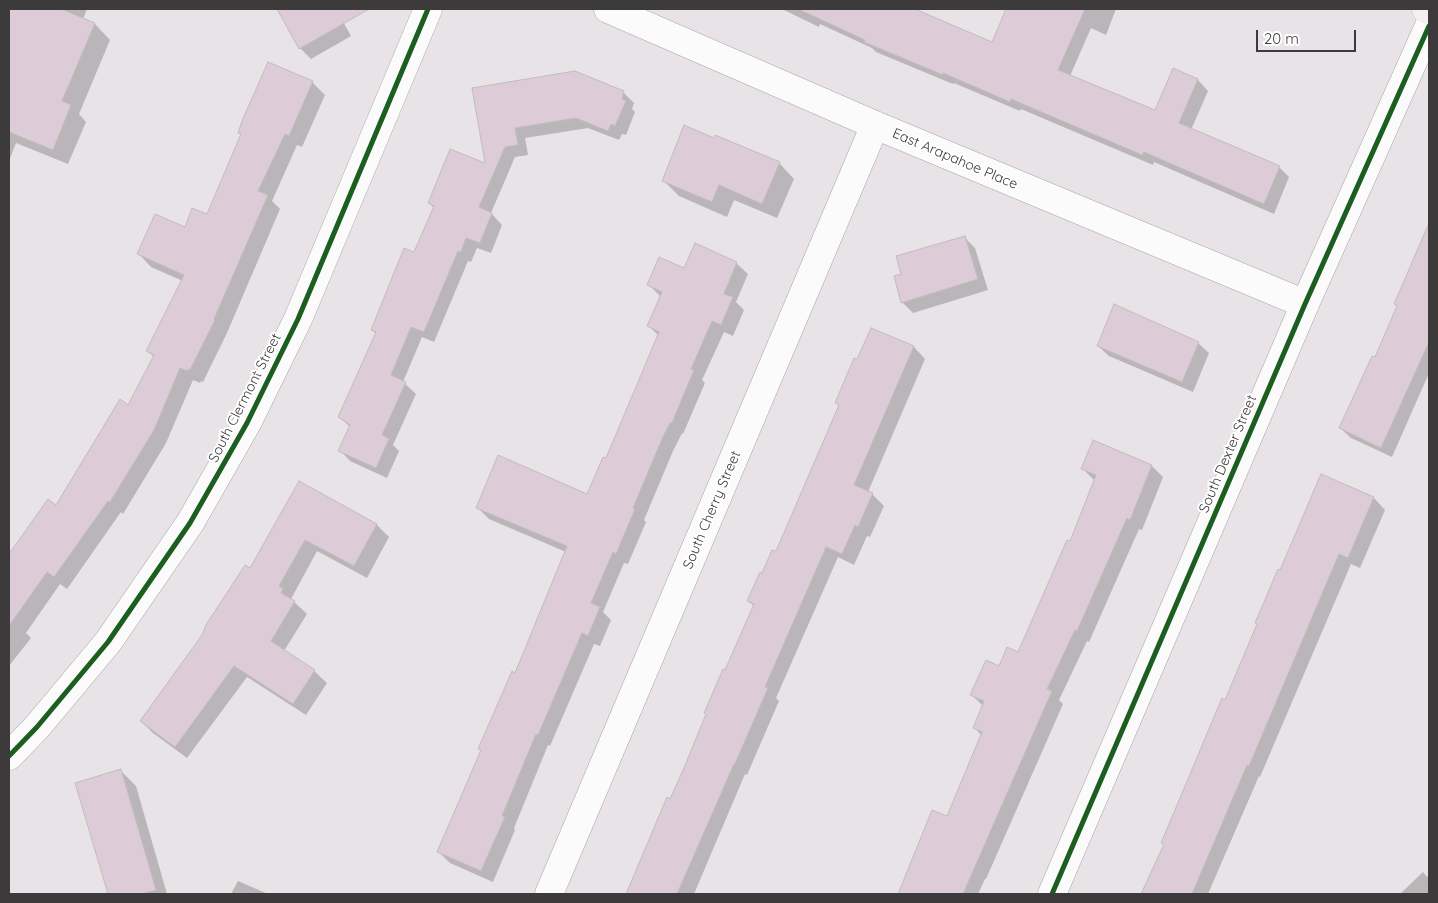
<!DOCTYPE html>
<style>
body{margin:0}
#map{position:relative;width:1438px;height:903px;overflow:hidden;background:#e8e3e6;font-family:Quicksand,sans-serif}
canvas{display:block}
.frame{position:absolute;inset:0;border:10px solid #3c3a3b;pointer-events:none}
.scale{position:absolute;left:1256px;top:30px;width:100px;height:22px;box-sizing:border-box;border:2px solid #3c3a3b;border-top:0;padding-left:6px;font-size:15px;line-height:18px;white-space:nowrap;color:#3c3a3b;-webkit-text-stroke:4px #fff;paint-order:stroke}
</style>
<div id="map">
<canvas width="1438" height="903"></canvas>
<div class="frame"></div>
<div class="scale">20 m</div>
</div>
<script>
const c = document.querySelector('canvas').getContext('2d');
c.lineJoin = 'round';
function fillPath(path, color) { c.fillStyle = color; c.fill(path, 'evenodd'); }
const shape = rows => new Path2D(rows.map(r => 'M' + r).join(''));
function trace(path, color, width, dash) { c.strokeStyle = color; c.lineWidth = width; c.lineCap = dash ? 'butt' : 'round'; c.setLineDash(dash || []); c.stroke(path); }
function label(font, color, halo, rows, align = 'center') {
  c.font = font + ' Quicksand,sans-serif'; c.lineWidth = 4; c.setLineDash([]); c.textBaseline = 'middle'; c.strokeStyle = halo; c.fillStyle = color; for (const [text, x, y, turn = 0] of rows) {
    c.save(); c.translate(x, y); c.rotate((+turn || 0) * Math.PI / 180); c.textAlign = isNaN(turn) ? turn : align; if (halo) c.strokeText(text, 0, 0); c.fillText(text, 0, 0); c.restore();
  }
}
fillPath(shape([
 [14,9,87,9,83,19,95,24,110,40,79,114,86,122,68,164,16,143,9,161,9,37,16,21,11,16],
 [278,9,336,9,351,36,311,59,300,48],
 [782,9,912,9,993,43,1040,47,1056,9,1116,9,1106,35,1091,28,1070,76,1156,112,1174,70,1198,80,1208,91,1191,130,1279,167,1289,177,1274,214,1154,162,1153,165,1021,109,1020,111,954,83,953,84,876,52,872,48,820,24,819,27],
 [312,82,325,95,302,147,297,145,272,201,280,209,227,333,203,382,201,381,200,383,193,380,166,443,123,514,121,512,67,589,60,584,26,633,31,638,9,666,9,556,48,501,57,507,129,406,154,357,148,351,183,281,151,267,139,254,207,216],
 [474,90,624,93,634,103,632,109,635,112,626,135,622,134,619,140,588,128,525,138,528,155,515,157,491,213,502,225,491,253,477,248,471,262,468,261,434,342,422,337,403,382,416,394,393,445,399,451,387,478,350,461,340,450,350,427,339,416,376,334,372,330,415,254,434,208,429,203,487,165],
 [715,139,779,163,794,179,777,218,734,200,727,217,679,196,664,181],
 [1429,226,1429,373,1392,457,1351,438,1340,428,1376,359,1398,306,1396,304],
 [964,237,975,248,988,290,913,313,902,302,903,275],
 [736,263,748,274,736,302,744,310,733,336,724,332,702,380,705,383,683,434,682,433,673,451,644,520,646,522,628,564,624,563,603,612,611,620,600,646,594,644,550,746,548,745,514,828,515,830,493,882,450,863,439,852,566,552,489,519,477,507,588,496,606,460,659,336,649,326,660,296,649,285,685,269],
 [872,329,914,347,925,359,868,492,872,494,884,506,870,537,867,536,854,565,838,557,776,698,779,701,747,775,745,774,694,894,628,894,668,799,670,800,754,606,748,601,777,553],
 [1198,343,1209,353,1193,392,1109,356,1098,346],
 [1152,466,1163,477,1142,530,1139,529,1089,642,1087,641,1059,700,1063,704,986,879,985,879,978,894,899,894,925,835,947,818,982,736,974,727,983,706,972,695,1000,667,1018,653,1070,543,1095,481,1082,468],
 [1322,476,1374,498,1385,510,1360,568,1351,564,1260,777,1259,776,1208,894,1143,894,1165,845,1162,843,1225,701],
 [299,483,377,525,389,537,367,578,317,551,291,599,307,614,284,651,314,671,327,683,306,715,247,677,187,758,153,733,141,721,251,570],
 [121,771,136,786,167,894,109,894,77,783],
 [1423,872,1427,877,1429,875,1429,894,1400,894],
 [238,881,268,894,231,894]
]), '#0003');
const building = shape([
 [9,9,61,9,95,23,62,101,71,105,53,150,9,132,9,9],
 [277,9,369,9,299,49,277,9],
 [798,9,915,9,992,42,1006,9,1085,9,1058,70,1155,110,1173,68,1198,79,1179,123,1280,166,1264,204,1144,152,1142,155,1011,99,1010,102,943,73,943,75,864,42,865,40,798,9],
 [268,62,313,81,289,136,285,134,258,191,268,195,214,319,215,320,190,370,188,369,187,371,180,368,154,430,110,502,108,501,54,577,47,572,9,626,9,554,48,499,56,505,120,399,128,405,154,355,146,351,184,275,137,254,155,214,185,227,192,208,207,214,241,134,238,133,242,121,268,62],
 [575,71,624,91,622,99,626,101,615,126,611,124,608,131,576,118,515,128,518,145,505,147,479,207,492,213,480,243,466,238,461,252,458,251,424,332,411,327,391,375,406,382,382,435,389,439,376,468,338,451,350,425,338,417,376,332,371,330,404,248,414,252,434,206,428,203,450,149,485,163,472,88,575,71],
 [684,125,714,138,715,135,780,162,762,204,719,185,712,202,662,181,684,125],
 [1429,223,1429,342,1381,448,1339,428,1372,356,1375,357,1397,306,1394,304,1429,223],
 [965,236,978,279,901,303,894,276,901,274,896,256,965,236],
 [695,243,737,262,724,294,733,297,721,325,712,321,691,369,694,370,672,423,670,423,662,439,633,508,635,509,616,554,613,552,591,603,600,607,588,636,582,633,538,735,536,734,509,799,502,816,505,817,481,871,437,852,481,750,478,749,512,671,515,673,567,546,476,508,498,455,587,494,603,457,606,458,659,332,647,326,662,292,647,285,659,257,684,268,695,243],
 [1114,304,1199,342,1182,382,1097,346,1114,304],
 [871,328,914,346,854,485,873,493,858,527,855,525,842,554,826,547,765,687,768,688,735,764,734,764,677,894,626,894,667,797,670,799,684,768,706,714,704,713,723,669,725,670,754,604,747,601,760,572,762,573,772,550,776,551,839,405,835,403,854,358,857,359,871,328],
 [1093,440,1152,465,1130,520,1127,518,1077,631,1075,630,1047,689,1052,691,963,894,898,894,932,810,947,816,982,732,973,728,984,701,970,695,986,660,999,666,1007,647,1018,652,1067,540,1070,541,1096,475,1081,469,1093,440],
 [1321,474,1374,497,1348,558,1339,554,1249,766,1247,765,1192,894,1141,894,1164,844,1161,843,1222,698,1225,700,1257,624,1255,623,1278,569,1280,570,1321,474],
 [299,481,377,524,354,566,305,540,279,586,283,589,281,593,295,601,271,641,315,670,293,704,234,666,175,747,140,721,202,635,206,625,245,565,250,568,299,481],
 [121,769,156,890,141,894,108,894,75,783,121,769]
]);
fillPath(building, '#ddcbd7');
trace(building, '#c0bcbe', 1);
const street = shape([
 [608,9,875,125,1305,304],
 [9,756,37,727,108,642,190,523,247,423,298,319,428,9],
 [549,894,875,125],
 [1052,894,1305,304,1429,26]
]);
const primary = shape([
 [1426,9,1429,10]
]);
trace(street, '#a9a5a7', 29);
trace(primary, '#c5c2c4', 29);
trace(street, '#fcfbfb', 28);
trace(primary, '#f4eff2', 28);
trace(shape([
 [9,756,37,727,108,642,190,523,247,423,298,319,428,9],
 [1052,894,1305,304,1429,26]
]), '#1b5e20', 5);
label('14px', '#3c3a3b', '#fff', [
 ["East Arapahoe Place",955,159,23],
 ["South Clermont Street",245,398,-63],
 ["South Dexter Street",1228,454,-67],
 ["South Cherry Street",712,510,-67]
]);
</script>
